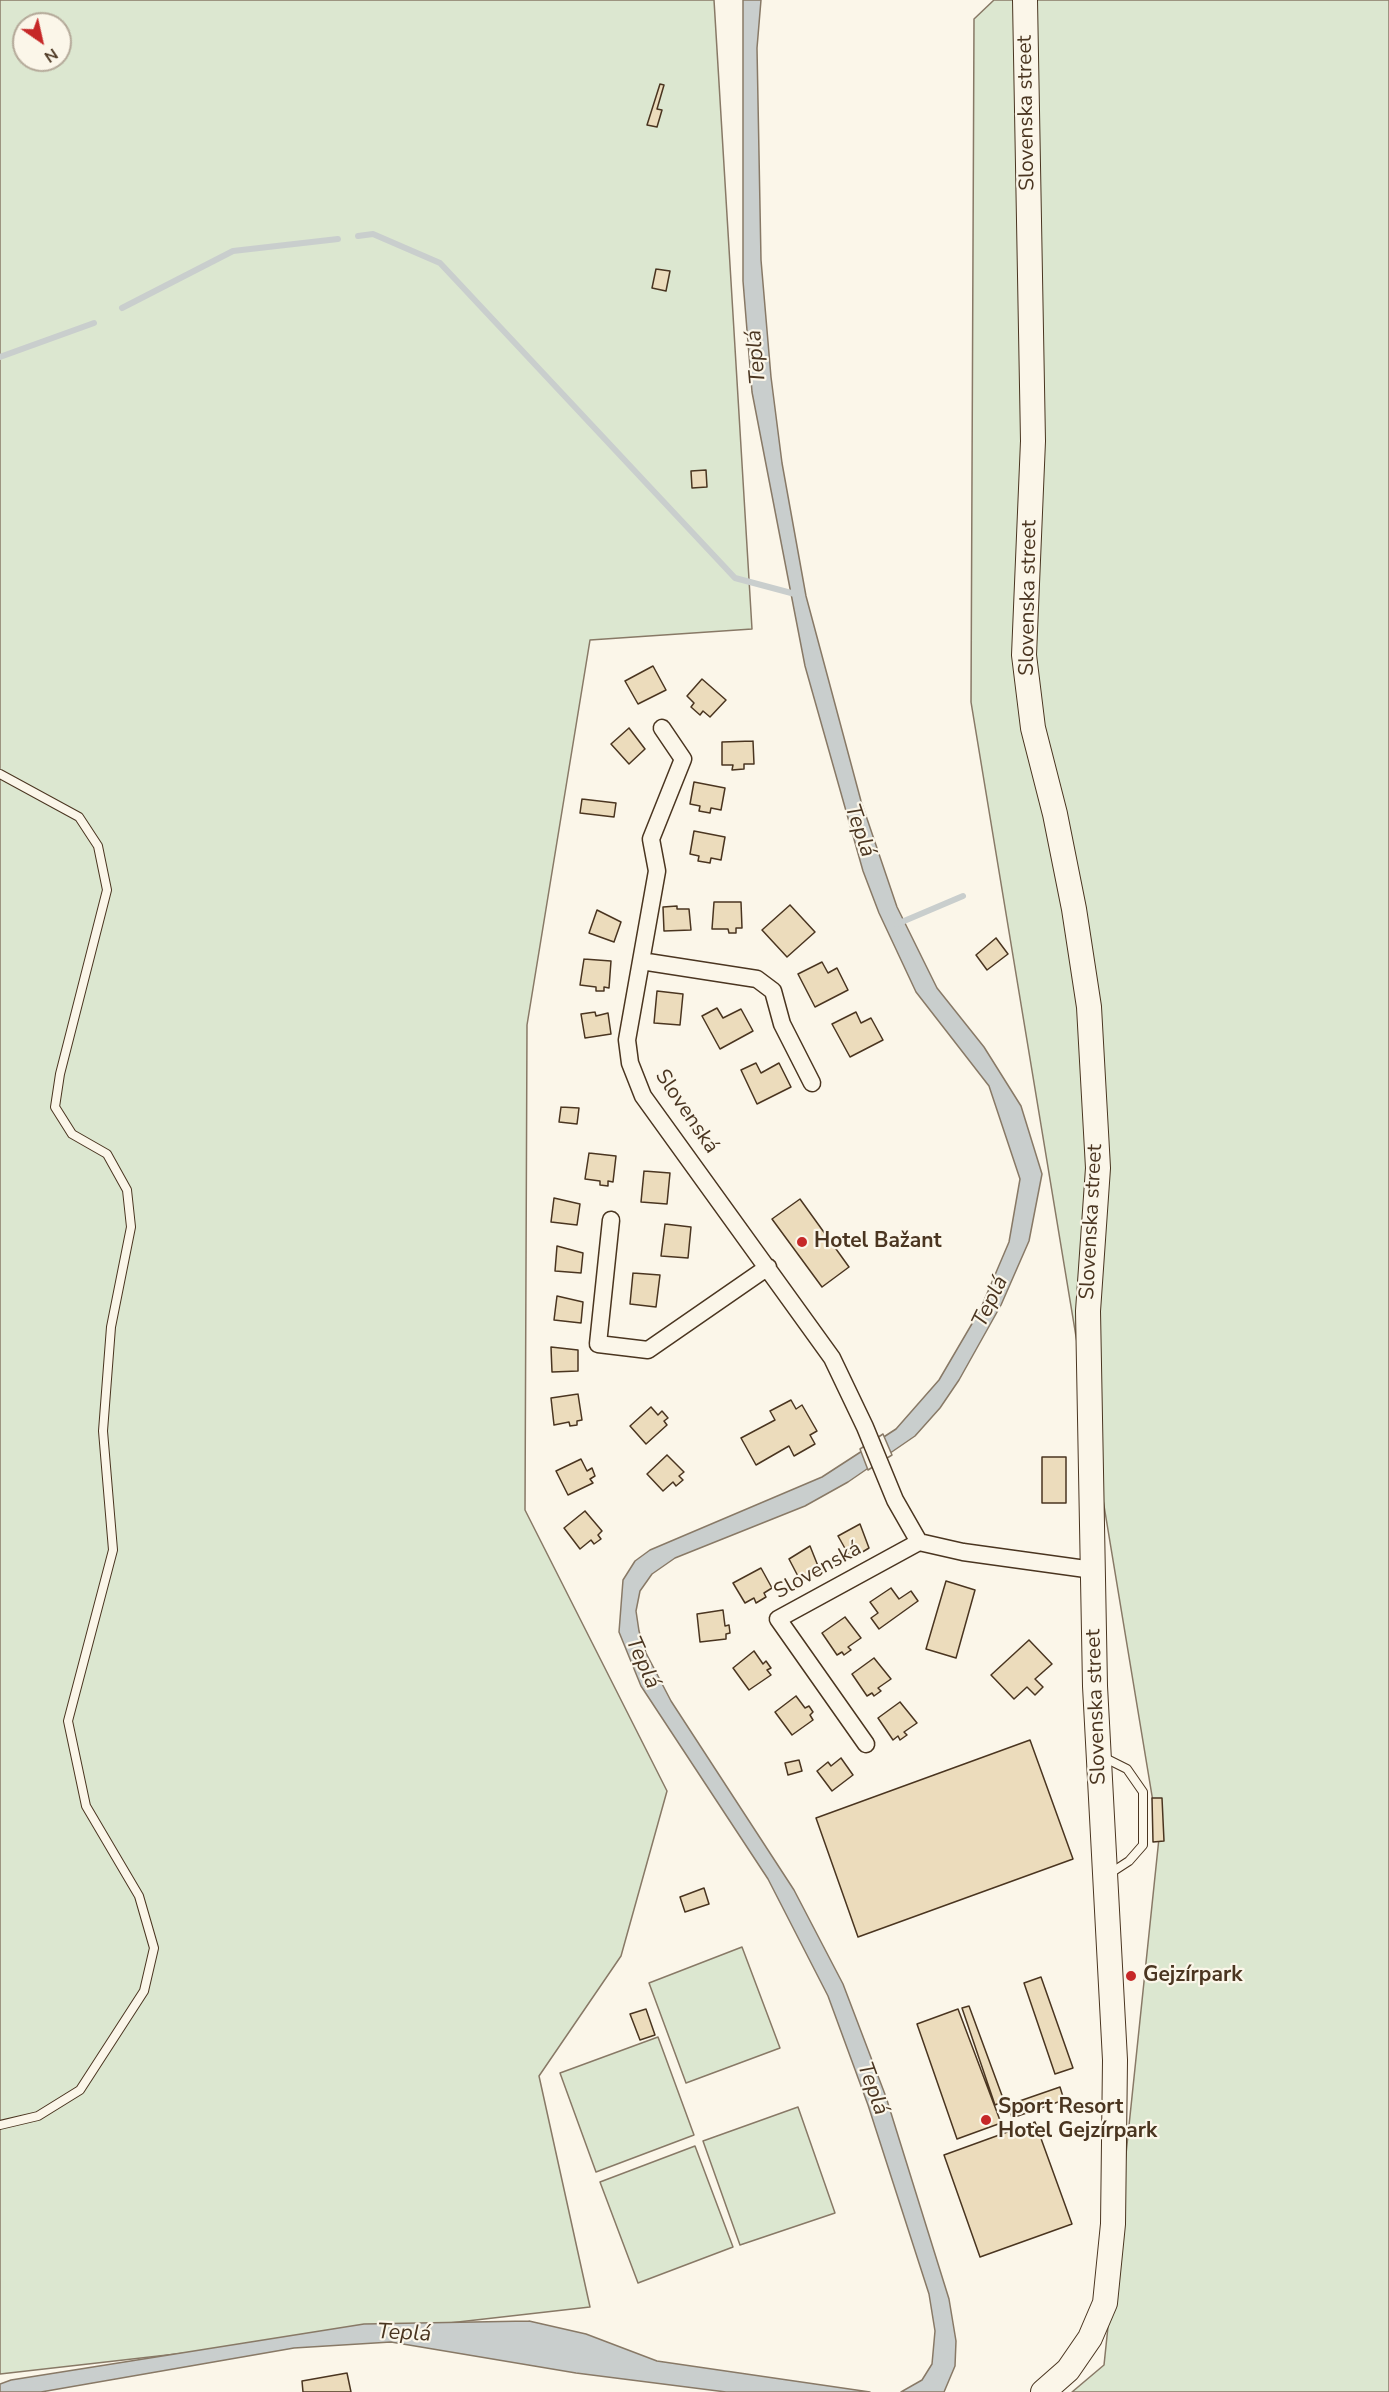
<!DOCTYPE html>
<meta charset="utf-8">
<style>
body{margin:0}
#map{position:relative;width:1389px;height:2392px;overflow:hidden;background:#fbf6e9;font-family:"Nunito Sans",sans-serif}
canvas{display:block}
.north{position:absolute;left:12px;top:12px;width:60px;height:60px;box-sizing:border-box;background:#fbf6e9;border:2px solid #b4a999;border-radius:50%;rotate:146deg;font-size:16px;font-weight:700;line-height:24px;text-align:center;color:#4a3520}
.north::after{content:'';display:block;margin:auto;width:21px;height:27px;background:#c62828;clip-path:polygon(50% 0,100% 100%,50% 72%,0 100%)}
</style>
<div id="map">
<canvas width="1389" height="2392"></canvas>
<div class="north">N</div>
</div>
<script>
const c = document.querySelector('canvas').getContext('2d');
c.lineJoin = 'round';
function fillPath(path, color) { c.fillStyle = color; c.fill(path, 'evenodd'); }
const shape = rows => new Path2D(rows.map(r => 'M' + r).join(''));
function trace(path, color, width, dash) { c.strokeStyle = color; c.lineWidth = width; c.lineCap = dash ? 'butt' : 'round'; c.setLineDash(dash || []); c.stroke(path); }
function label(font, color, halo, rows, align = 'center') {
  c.font = font + ' "Nunito Sans",sans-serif'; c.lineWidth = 4.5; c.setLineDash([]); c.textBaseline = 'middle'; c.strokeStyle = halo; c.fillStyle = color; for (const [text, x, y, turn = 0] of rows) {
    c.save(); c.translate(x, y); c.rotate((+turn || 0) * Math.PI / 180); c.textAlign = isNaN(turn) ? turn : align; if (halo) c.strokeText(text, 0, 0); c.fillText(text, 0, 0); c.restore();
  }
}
const green = shape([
 [0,0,714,0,752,629,590,640,527,1025,525,1510,667,1791,621,1956,539,2076,590,2307,0,2374,0,0],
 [24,24,60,24,60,60,24,60,24,24],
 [994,0,1389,0,1389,2392,1072,2392,1104,2365,1159,1838,971,702,974,19,994,0],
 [742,1947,780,2048,686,2083,649,1983,742,1947],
 [658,2037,694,2135,596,2172,560,2073,658,2037],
 [798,2107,835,2213,740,2245,703,2141,798,2107],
 [695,2146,733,2247,638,2283,600,2182,695,2146]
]);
fillPath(green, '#dce7d0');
trace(green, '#887966', 1.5);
const water = shape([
 [743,0,761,0,757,48,761,260,771,377,782,463,806,596,861,801,897,907,937,988,984,1047,1021,1106,1042,1174,1029,1241,1001,1305,959,1380,940,1408,915,1436,848,1482,805,1506,675,1558,652,1574,640,1591,636,1611,639,1631,646,1653,671,1701,794,1890,843,1984,886,2097,949,2299,956,2341,955,2366,944,2392,901,2392,922,2380,932,2364,935,2331,929,2294,868,2105,828,1996,768,1879,641,1686,619,1632,623,1580,635,1561,650,1550,822,1477,896,1429,939,1380,980,1310,1009,1242,1020,1179,989,1086,916,992,879,913,863,871,805,666,752,392,743,281,743,0],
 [529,2321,586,2334,657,2361,870,2392,726,2392,576,2373,391,2342,294,2348,41,2392,0,2392,0,2384,11,2380,364,2324,529,2321]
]);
fillPath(water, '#c9cecd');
trace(water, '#887966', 1.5);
const pier = shape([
 [883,1434,892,1455,868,1470,860,1449,883,1434]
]);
fillPath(pier, '#fbf6e9');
trace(pier, '#887966', 1.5);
trace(shape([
 [358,236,373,234,440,263,735,578,795,594],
 [122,308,233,251,338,239],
 [0,357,94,323],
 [897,924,963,896]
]), '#c9cecd', 6);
const building = shape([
 [660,84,664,85,657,109,662,110,657,127,647,125,660,84],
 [656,269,670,271,666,291,652,288,656,269],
 [706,470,707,487,692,488,691,471,706,470],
 [653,666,666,690,638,704,625,681,653,666],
 [702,679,726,700,710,717,703,711,700,715,691,707,694,703,687,696,702,679],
 [629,728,645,749,629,764,611,744,629,728],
 [753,741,754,764,744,764,744,769,732,770,733,765,722,765,722,742,753,741],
 [694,782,725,788,721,810,711,808,710,813,699,811,700,806,690,804,694,782],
 [582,799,616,803,614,817,580,813,582,799],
 [694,831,725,837,721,860,711,858,710,863,698,861,699,856,690,854,694,831],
 [714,902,741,902,742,928,736,928,736,933,729,933,728,929,712,929,714,902],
 [790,905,815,932,787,957,762,930,790,905],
 [677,906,677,909,689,909,691,930,664,931,663,907,677,906],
 [597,910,621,922,614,942,589,933,597,910],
 [996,938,1008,954,987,970,976,955,996,938],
 [584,959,611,961,609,988,604,987,604,991,596,991,596,987,580,985,584,959],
 [822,962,828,973,837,968,848,990,815,1007,798,974,822,962],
 [657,991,683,994,680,1025,654,1023,657,991],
 [717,1008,723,1018,741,1009,753,1031,720,1049,702,1016,717,1008],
 [595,1012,596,1016,608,1013,611,1034,585,1038,581,1014,595,1012],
 [856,1012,861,1023,871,1018,883,1040,850,1057,832,1024,856,1012],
 [756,1063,761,1073,779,1063,791,1087,757,1104,741,1070,756,1063],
 [561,1107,579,1108,577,1124,559,1122,561,1107],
 [589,1153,616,1156,613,1182,608,1181,608,1186,600,1185,600,1181,585,1179,589,1153],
 [644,1171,670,1173,667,1204,641,1202,644,1171],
 [554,1198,580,1204,577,1225,551,1222,554,1198],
 [800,1199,849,1267,822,1287,772,1219,800,1199],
 [665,1224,691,1227,688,1258,661,1256,665,1224],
 [557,1246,583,1253,581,1273,555,1271,557,1246],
 [633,1273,660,1275,656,1307,630,1304,633,1273],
 [557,1296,583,1302,581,1323,554,1320,557,1296],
 [551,1347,578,1350,578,1371,552,1372,551,1347],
 [578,1394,582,1420,577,1421,577,1425,570,1426,569,1422,554,1425,551,1398,578,1394],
 [791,1400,796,1409,802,1405,817,1431,810,1435,815,1444,794,1456,789,1446,756,1465,741,1438,775,1420,770,1411,791,1400],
 [651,1407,658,1415,662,1411,668,1418,664,1421,667,1425,646,1444,630,1426,651,1407],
 [667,1455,684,1472,679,1476,683,1480,676,1486,673,1482,663,1491,647,1474,667,1455],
 [1042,1457,1066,1457,1066,1503,1042,1503,1042,1457],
 [581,1459,587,1471,592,1468,595,1476,590,1479,593,1483,568,1495,556,1471,581,1459],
 [585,1511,602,1531,598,1535,601,1539,594,1544,591,1540,580,1549,564,1528,585,1511],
 [860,1524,869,1548,851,1559,838,1536,860,1524],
 [810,1546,820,1571,801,1582,789,1559,810,1546],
 [761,1568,772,1588,764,1593,766,1597,756,1603,754,1598,745,1603,733,1583,761,1568],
 [946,1581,975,1590,956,1658,926,1649,946,1581],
 [891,1588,899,1599,911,1591,918,1601,879,1629,871,1618,878,1613,870,1602,891,1588],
 [723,1610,725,1626,729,1625,730,1633,726,1634,726,1639,700,1642,697,1614,723,1610],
 [845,1617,861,1638,848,1647,851,1650,844,1655,842,1652,837,1655,822,1633,845,1617],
 [1029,1640,1052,1664,1035,1679,1043,1687,1035,1695,1027,1687,1014,1699,991,1675,1029,1640],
 [754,1651,763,1664,766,1661,771,1668,767,1670,771,1675,749,1690,733,1668,754,1651],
 [874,1658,891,1679,878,1688,881,1691,874,1696,872,1693,867,1696,852,1674,874,1658],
 [796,1696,805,1708,809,1706,813,1712,810,1715,813,1720,792,1735,775,1712,796,1696],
 [900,1702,917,1723,904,1732,907,1735,900,1740,898,1736,893,1740,878,1718,900,1702],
 [1030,1740,1073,1859,858,1937,816,1818,1030,1740],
 [841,1758,853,1775,832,1791,817,1771,828,1762,831,1766,841,1758],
 [799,1760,802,1771,788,1775,785,1763,799,1760],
 [1152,1798,1162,1798,1164,1841,1153,1842,1152,1798],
 [704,1888,709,1904,685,1912,680,1897,704,1888],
 [1041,1977,1073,2068,1055,2074,1024,1983,1041,1977],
 [969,2006,1004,2101,995,2105,962,2008,969,2006],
 [646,2009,655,2035,640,2040,630,2014,646,2009],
 [958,2009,1001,2123,957,2139,917,2024,958,2009],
 [1060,2087,1064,2100,1012,2118,1008,2105,1060,2087],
 [1035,2122,1072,2224,980,2257,944,2155,1035,2122],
 [347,2373,351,2392,303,2392,302,2381,347,2373]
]);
fillPath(building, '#ecdcbc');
trace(building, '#4a3520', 1.5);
const lane = shape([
 [0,774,79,817,98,846,107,890,60,1074,55,1107,72,1134,107,1154,127,1190,131,1227,111,1327,103,1431,113,1550,68,1721,86,1806,139,1896,154,1948,144,1991,80,2090,38,2116,0,2125],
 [1103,1757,1127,1769,1143,1792,1143,1845,1129,1861,1109,1874]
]);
const street = shape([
 [662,728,683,759,651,839,657,871,627,1040,630,1063,643,1096,832,1358,865,1427,895,1500,919,1542,963,1552,1093,1570],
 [641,961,757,979,773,991,782,1024,812,1083],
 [611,1220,598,1344,648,1350,768,1267],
 [866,1744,778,1619,919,1542]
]);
const secondary = shape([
 [1025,0,1033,441,1024,655,1033,728,1055,814,1074,909,1089,1007,1098,1168,1088,1311,1095,1686,1115,2060,1113,2224,1105,2303,1090,2338,1068,2370,1043,2392]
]);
trace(lane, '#4a3520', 10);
trace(street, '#4a3520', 19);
trace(secondary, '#4a3520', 26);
trace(lane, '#fbf6e9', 8);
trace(street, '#fbf6e9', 16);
trace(secondary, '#fbf6e9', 24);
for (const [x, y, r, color] of [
 [802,1242,6,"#c62828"],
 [1131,1976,6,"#c62828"],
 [986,2120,6,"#c62828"]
]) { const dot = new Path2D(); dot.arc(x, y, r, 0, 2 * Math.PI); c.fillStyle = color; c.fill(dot); trace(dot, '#fbf6e9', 2); }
label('21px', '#4a3520', '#fbf6e9', [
 ["Slovenska street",1027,113,-91],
 ["Slovenska street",1029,598,-89],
 ["Slovenská",686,1112,56],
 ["Slovenska street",1092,1222,-87],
 ["Slovenská",818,1571,-29],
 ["Slovenska street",1097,1707,-92]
]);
label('bold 21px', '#4a3520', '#fbf6e9', [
 ["Hotel Bažant",814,1242],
 ["Gejzírpark",1143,1976],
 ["Sport Resort",998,2108],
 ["Hotel Gejzírpark",998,2132]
], 'left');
label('italic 22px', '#4a3520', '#fbf6e9', [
 ["Teplá",757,357,-95],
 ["Teplá",859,831,71],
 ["Teplá",991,1302,-64],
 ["Teplá",642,1663,66],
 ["Teplá",872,2089,70],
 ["Teplá",404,2334,3]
]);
</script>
